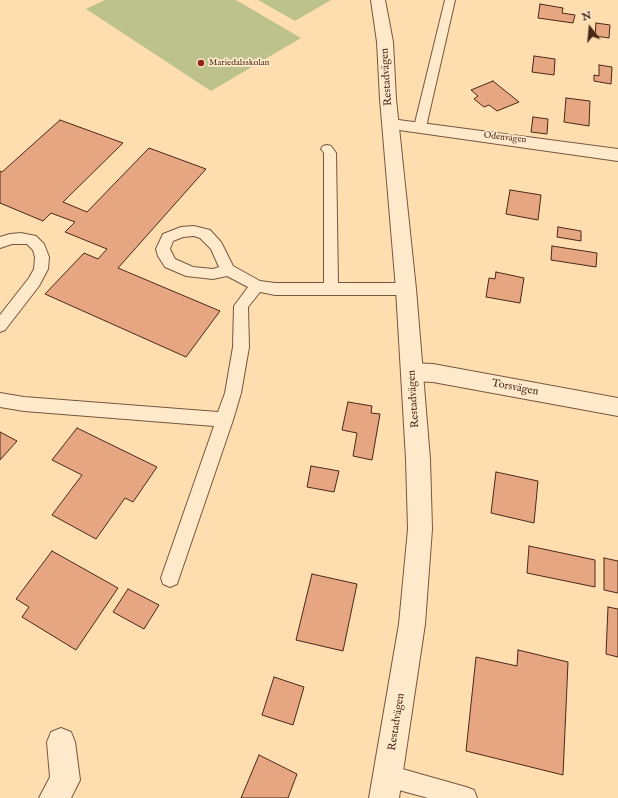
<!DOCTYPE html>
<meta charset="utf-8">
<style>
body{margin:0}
#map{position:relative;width:618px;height:798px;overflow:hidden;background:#fedeaf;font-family:"IM FELL English",serif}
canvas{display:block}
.north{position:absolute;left:570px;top:8px;width:40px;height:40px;-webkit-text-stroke:3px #feeacb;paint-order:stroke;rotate:344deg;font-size:11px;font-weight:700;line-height:16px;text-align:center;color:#492818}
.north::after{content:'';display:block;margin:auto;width:14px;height:18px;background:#492818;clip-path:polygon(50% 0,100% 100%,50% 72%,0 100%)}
</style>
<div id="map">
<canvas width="618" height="798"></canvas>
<div class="north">N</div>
</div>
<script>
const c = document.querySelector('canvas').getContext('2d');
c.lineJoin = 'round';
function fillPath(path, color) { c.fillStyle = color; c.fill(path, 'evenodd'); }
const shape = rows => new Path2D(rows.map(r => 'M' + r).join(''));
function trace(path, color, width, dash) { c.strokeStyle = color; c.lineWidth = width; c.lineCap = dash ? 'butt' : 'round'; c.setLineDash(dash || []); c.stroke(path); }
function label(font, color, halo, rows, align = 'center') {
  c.font = font + ' "IM FELL English",serif'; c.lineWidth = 3.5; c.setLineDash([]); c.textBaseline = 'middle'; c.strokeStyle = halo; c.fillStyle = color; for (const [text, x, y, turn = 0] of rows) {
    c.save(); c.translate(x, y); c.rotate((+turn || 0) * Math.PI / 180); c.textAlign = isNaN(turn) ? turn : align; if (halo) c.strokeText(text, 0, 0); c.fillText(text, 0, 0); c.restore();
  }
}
fillPath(shape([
 [105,0,236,0,301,38,211,91,86,9],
 [258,0,331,0,295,21]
]), '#bdc28c');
const building = shape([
 [540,4,563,8,562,13,575,15,573,23,538,18,540,4],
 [596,23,610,25,609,38,595,36,596,23],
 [534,56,555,59,554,75,532,72,534,56],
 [599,65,612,67,611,84,594,81,594,75,599,76,599,65],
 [493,81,519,102,497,111,489,105,484,107,474,99,478,96,471,90,493,81],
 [566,98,590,101,589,126,564,122,566,98],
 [533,117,548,119,547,134,531,132,533,117],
 [60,120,123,143,63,202,87,212,149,148,206,169,118,268,220,311,186,357,45,294,84,253,98,259,107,249,65,232,75,222,51,213,43,221,0,203,0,171,2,172,60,120],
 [510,190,541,195,538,220,506,214,510,190],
 [558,227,581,231,581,241,557,237,558,227],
 [552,246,597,253,596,267,551,260,552,246],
 [496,272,524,278,520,303,486,297,489,278,495,279,496,272],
 [348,402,372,406,371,413,380,414,372,460,353,456,357,433,342,430,348,402],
 [77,428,157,467,133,502,125,498,96,539,52,515,82,475,52,460,77,428],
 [0,432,17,441,0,460,0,432],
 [311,466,339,471,334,492,307,487,311,466],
 [496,472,538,481,534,523,491,513,496,472],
 [529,546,595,560,595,587,527,573,529,546],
 [52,551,118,588,76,650,22,617,29,607,16,599,52,551],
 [604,558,618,561,618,593,604,590,604,558],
 [312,574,357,584,343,651,296,640,312,574],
 [128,589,159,605,144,629,113,612,128,589],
 [608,607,618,609,618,657,606,654,608,607],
 [518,650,568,662,563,775,466,751,476,657,517,666,518,650],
 [274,677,304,687,293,725,262,715,274,677],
 [259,755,297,774,288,798,241,798,259,755]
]);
fillPath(building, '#e7a682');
trace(building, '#492818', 1);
const service = shape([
 [445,0,455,0,426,127,424,130,420,131,416,130,414,127,445,0],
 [327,145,331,146,336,153,338,283,406,283,411,285,413,289,411,293,406,295,275,295,260,292,248,307,249,347,241,393,233,420,179,578,177,584,170,587,163,584,161,578,214,426,24,411,0,407,0,393,24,397,218,412,225,393,233,347,234,306,248,287,227,276,213,279,186,276,165,267,158,256,156,249,163,234,181,227,194,226,210,230,221,242,233,266,260,281,275,283,324,283,324,153,321,149,323,146,327,145],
 [194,236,200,238,211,249,219,267,213,269,193,267,175,259,170,249,173,241,183,237,194,236],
 [21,233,36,236,44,244,49,257,48,269,39,286,5,330,0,332,0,315,29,278,34,269,35,257,33,250,27,244,12,244,0,248,0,237,10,234,21,233],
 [388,765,466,787,474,790,477,798,428,798,388,787,380,784,377,776,380,768,388,765]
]);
const minor = shape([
 [391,119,618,149,618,161,385,128,383,124,385,120,391,119],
 [412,363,433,364,618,398,618,416,433,382,412,381,404,378,401,372,404,366,412,363],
 [61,728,71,732,75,742,80,780,71,798,39,798,50,777,47,742,51,732,61,728]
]);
const tertiary = shape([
 [371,0,385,0,393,42,396,99,416,289,430,459,432,529,425,624,399,798,369,798,399,624,408,529,406,459,396,289,380,99,377,42,371,0]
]);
trace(service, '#76563e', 2);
trace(minor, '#76563e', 2);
trace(tertiary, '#76563e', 2);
fillPath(service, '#feeacb');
fillPath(minor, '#feeacb');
fillPath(tertiary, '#feeacb');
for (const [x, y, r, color] of [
 [201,63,4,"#8f2418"]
]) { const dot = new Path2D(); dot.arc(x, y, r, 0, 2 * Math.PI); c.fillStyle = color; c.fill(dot); trace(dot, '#feeacb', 1.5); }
label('9px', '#492818', '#feeacb', [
 ["Mariedalsskolan",209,63]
], 'left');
label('9px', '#492818', '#feeacb', [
 ["Odenvägen",505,138,7]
]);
label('11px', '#492818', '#feeacb', [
 ["Restadvägen",387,77,-94],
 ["Torsvägen",515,388,11],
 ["Restadvägen",414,399,-94],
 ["Restadvägen",397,722,-81]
]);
</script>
